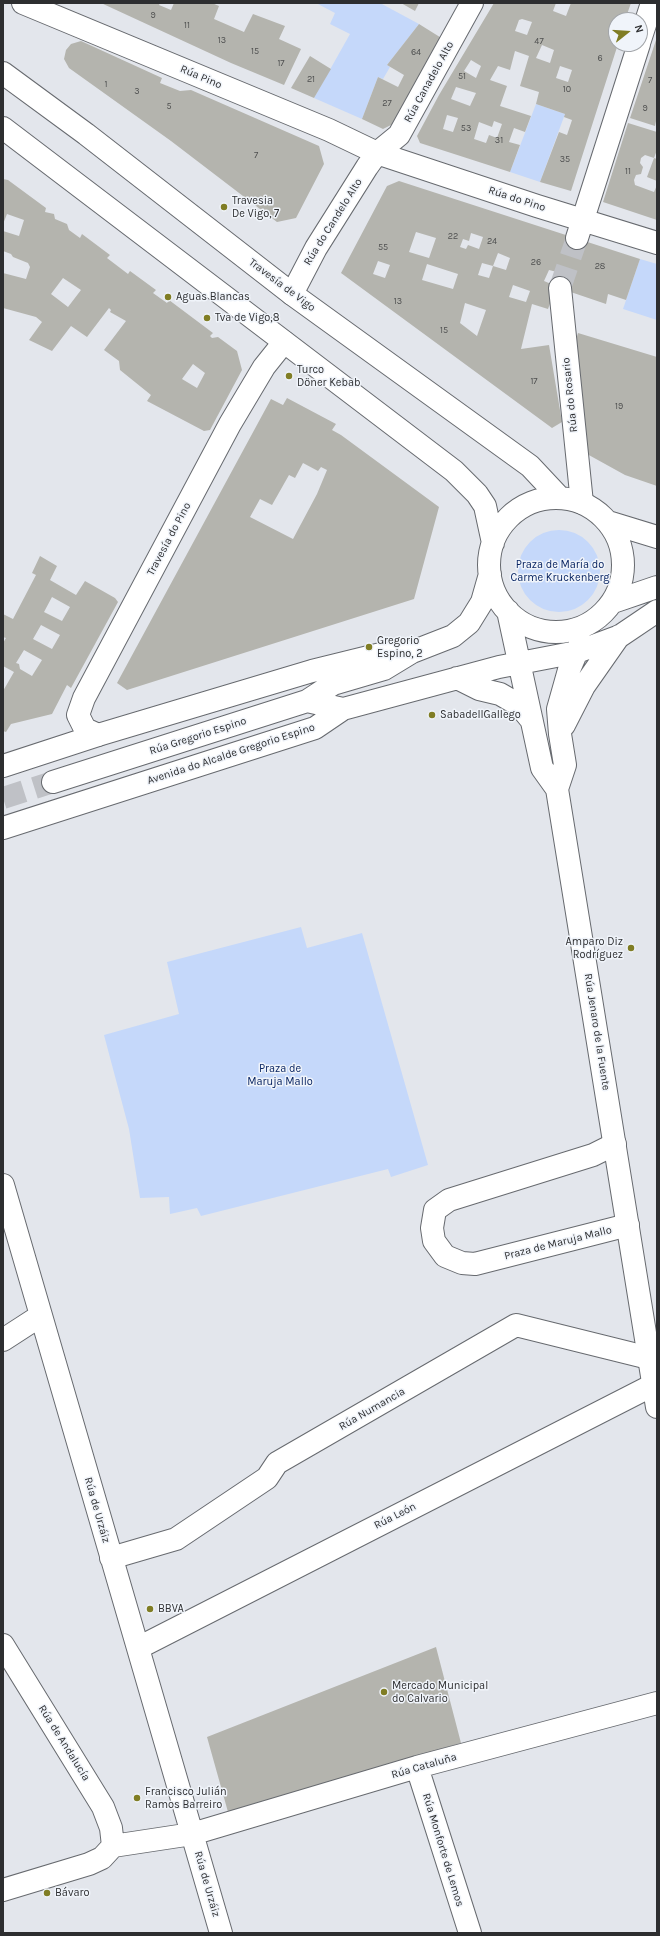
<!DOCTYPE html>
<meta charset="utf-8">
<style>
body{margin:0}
#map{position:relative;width:660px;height:1936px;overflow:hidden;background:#e3e6ec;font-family:Karla,sans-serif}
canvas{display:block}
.frame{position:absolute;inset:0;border:4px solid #2d2e30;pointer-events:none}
.north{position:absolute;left:608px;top:12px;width:40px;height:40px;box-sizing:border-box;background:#f0f4fa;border:1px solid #a2a5a9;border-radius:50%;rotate:73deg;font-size:11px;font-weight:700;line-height:16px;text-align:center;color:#2d2e30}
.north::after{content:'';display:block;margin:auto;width:14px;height:18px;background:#807d24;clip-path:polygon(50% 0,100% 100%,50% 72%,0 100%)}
</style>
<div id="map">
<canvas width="660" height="1936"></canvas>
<div class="frame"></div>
<div class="north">N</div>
</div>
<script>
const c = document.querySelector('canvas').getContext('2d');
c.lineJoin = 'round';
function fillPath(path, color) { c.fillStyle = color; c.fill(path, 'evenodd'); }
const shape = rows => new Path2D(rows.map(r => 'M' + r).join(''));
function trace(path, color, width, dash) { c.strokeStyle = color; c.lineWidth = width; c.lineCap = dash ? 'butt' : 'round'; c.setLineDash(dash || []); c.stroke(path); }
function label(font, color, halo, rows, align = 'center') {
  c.font = font + ' Karla,sans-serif'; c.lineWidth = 3; c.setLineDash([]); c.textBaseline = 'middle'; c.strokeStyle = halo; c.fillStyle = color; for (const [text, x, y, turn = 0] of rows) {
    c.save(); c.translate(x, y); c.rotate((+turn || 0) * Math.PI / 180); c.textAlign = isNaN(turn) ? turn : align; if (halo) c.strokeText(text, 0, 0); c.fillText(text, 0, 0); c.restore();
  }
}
fillPath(shape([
 [316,3,380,3,419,24,387,65,390,67,383,79,378,77,362,119,314,98,350,34,330,24,335,13],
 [536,104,565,114,540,182,510,172],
 [640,259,657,264,657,320,623,309],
 '518 571a41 41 0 1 1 82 0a41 41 0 1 1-82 0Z',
 [301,927,307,948,362,933,428,1165,391,1177,388,1169,201,1216,197,1208,170,1214,169,1197,140,1198,129,1129,104,1035,179,1014,167,962]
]), '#c5d8fa');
fillPath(shape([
 [101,3,160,3,159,5,171,10,174,3,212,3,219,6,214,19,244,32,253,14,285,26,279,39,301,49,284,85,231,63],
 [401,3,419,3,415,11],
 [494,3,556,3,553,11,566,16,571,3,575,4,576,3,631,3,625,20,616,20,616,44,618,44,571,191,540,182,559,132,567,135,572,120,564,117,565,114,536,104,539,92,520,86,529,56,515,51,510,70,498,66,490,80,507,86,500,106,531,116,525,132,514,128,509,142,520,145,510,172,420,143,417,136,439,95],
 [522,19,532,22,527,35,515,31,519,20],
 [542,45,554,50,550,63,536,58],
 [471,60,481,66,476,78,464,71],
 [560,66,572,70,568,82,556,78],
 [456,87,476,93,470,106,451,99],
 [447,115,458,118,453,132,443,129],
 [494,121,502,124,497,138,489,135,486,143,474,139,479,122,492,127],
 [419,24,443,39,395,123,383,129,362,119,378,77,398,87,404,75,387,65],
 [657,37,657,122,656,121,655,126,630,118],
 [81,41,162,78,160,83,180,91,191,90,319,146,324,164,296,218,277,222,171,141,69,68,64,59,66,50,71,44],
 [310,56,331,69,314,98,291,88],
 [628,123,657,132,657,150,654,158,645,155,641,158,640,163,643,167,641,174,636,175,634,180,635,185,654,192,657,185,657,220,603,202],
 [654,158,657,159,657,181,647,177],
 [3,179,8,180,46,208,45,212,54,214,55,219,67,224,69,230,80,238,82,234,110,255,107,258,128,274,130,271,156,290,153,293,167,303,169,300,213,333,210,336,212,338,218,337,237,351,242,370,210,430,204,431,147,401,151,395,120,370,119,361,104,350,126,321,110,312,111,310,109,308,87,337,71,326,52,351,29,340,42,322,36,317,3,308,3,273,26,279,30,267,28,263,13,257,11,254,3,251,3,231,19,236,24,220,7,214,3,224],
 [63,278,81,290,68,307,51,294],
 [193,364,205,373,197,388,182,379],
 [399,181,640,259,626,300,608,294,606,304,556,287,548,309,532,304,521,349,549,345,562,422,552,428,341,273,387,186],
 [416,232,436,238,429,258,409,252],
 [471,233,483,237,479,249,468,245,466,249,460,247,463,239,469,241],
 [498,253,510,258,506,270,493,266,489,278,478,275,482,263,493,266],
 [378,261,390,265,385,278,373,274],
 [427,264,458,274,453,289,422,280],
 [549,270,561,273,556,286,544,281],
 [513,285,530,291,526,302,509,297],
 [465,303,486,310,477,336,460,323],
 [578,333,657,357,657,486,625,475,587,454,574,346],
 [287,398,336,424,332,430,341,435,439,507,414,599,127,690,117,683,271,399,283,405],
 [303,463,318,471,321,467,327,470,317,494,293,539,250,517,260,499,272,505,289,475,295,478],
 [40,556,57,566,50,580,76,595,85,581,115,598,118,602,71,688,67,685,52,714,11,724,6,732,3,731,3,691,14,672,3,666,3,643,6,638,3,637,3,614,13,619,36,575,32,573],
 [52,597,70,607,62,621,44,612],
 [41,625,60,635,52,649,33,639],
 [24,650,42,660,32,676,20,669,19,664,16,663],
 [436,1647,461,1743,228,1812,207,1737]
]), '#b4b4ae');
trace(shape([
 [560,288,577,238]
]), '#bfc1c6', 22, [22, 11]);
trace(shape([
 [3,798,53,782]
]), '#bfc1c6', 22, [22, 11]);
const minor = shape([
 [23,3,329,130,377,153,537,206,657,243],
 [640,40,652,3],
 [577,238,639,44],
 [560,288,582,503],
 [292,294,316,248,367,167,377,153,399,135,472,3],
 [98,735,85,729,78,715,84,698,230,424,264,367,284,342],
 [615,1144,593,1155,449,1200,435,1210,432,1228,434,1241,445,1256,462,1263,475,1264,628,1225],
 [3,1185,221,1933],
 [3,1340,40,1316],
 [111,1558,176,1539,267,1478,277,1463,516,1325,649,1358],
 [3,1645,103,1807,111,1828,113,1846],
 [138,1648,653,1385],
 [417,1767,470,1933],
 [113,1846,192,1834,417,1767,657,1703],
 [3,1890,89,1864,102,1858,113,1846]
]);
const major = shape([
 [3,73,86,134,292,294,530,466,560,498],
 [3,128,454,471,477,494,485,506,493,543],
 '489 565a67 67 0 1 1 134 0a67 67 0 1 1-134 0Z',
 [608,522,657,537],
 [613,602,657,587],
 [508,611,542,768,557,789,657,1407],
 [457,678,479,689,500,694,519,705,532,721],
 [307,701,333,684,384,669,412,652,453,636,469,623,482,602,490,574],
 [564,725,584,686,619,636],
 [3,766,98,735,312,671,381,654,412,652],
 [53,782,307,701,343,709],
 [557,789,565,765,560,734,558,709,569,670,581,642],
 [3,828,315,728,343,709,499,667,577,652,620,636,657,611]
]);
trace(minor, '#676a6f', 24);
trace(major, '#676a6f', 24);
trace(minor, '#fff', 22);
trace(major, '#fff', 22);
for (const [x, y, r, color] of [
 [224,207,4,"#807d24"],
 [168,297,4,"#807d24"],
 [207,318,4,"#807d24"],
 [289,376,4,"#807d24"],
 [369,647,4,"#807d24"],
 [432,715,4,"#807d24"],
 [631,948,4,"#807d24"],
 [150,1609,4,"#807d24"],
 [384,1692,4,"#807d24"],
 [137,1798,4,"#807d24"],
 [47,1893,4,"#807d24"]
]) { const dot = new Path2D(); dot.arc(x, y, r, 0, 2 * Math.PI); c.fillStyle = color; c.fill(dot); trace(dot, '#f0f4fa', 1.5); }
label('9px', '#4f5050', null, [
 ["9",153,15],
 ["11",187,25],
 ["13",222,40],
 ["47",539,41],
 ["15",255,51],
 ["64",416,52],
 ["6",600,58],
 ["17",281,63],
 ["51",462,76],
 ["21",311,79],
 ["7",650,80],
 ["1",106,84],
 ["10",567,89],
 ["3",137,91],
 ["27",387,103],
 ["5",169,106],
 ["9",645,108],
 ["53",466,128],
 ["31",499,140],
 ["7",256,155],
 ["35",565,159],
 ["11",628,171],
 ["22",453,236],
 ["24",492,241],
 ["55",383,247],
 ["26",536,262],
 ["28",600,266],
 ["13",398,301],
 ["15",444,330],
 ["17",534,381],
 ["19",619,406]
]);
label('11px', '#2d2e30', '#f0f4fa', [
 ["Rúa Pino",201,77,23],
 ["Rúa Canadelo Alto",429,82,-61],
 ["Rúa do Pino",517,199,18],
 ["Rúa do Candelo Alto",333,222,-58],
 ["Travesía de Vigo",282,285,37],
 ["Rúa do Rosario",570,395,-96],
 ["Travesía do Pino",169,539,-62],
 ["Rúa Gregorio Espino",198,736,-18],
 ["Avenida do Alcalde Gregorio Espino",231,754,-18],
 ["Rúa Jenaro de la Fuente",597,1032,81],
 ["Praza de Maruja Mallo",558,1243,-14],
 ["Rúa Numancia",372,1409,-30],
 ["Rúa de Urzáiz",97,1510,74],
 ["Rúa León",395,1516,-27],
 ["Rúa de Andalucía",64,1743,58],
 ["Rúa Cataluña",424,1766,-16],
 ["Rúa Monforte de Lemos",443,1850,73],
 ["Rúa de Urzáiz",207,1884,74]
]);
label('11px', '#2d2e30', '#f0f4fa', [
 ["Travesia",232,201],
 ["De Vigo, 7",232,214],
 ["Aguas Blancas",176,297],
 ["Tva de Vigo,8",215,318],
 ["Turco",297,370],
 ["Döner Kebab",297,383],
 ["Gregorio",377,641],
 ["Espino, 2",377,654],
 ["SabadellGallego",440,715],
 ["Amparo Diz",623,942,"right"],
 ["Rodríguez",623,955,"right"],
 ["BBVA",158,1609],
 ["Mercado Municipal",392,1686],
 ["do Calvario",392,1699],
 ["Francisco Julián",145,1792],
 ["Ramos Barreiro",145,1805],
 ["Bávaro",55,1893]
], 'left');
label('11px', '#082462', '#f0f4fa', [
 ["Praza de María do",560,565],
 ["Carme Kruckenberg",560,578],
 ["Praza de",280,1069],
 ["Maruja Mallo",280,1082]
]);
</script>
